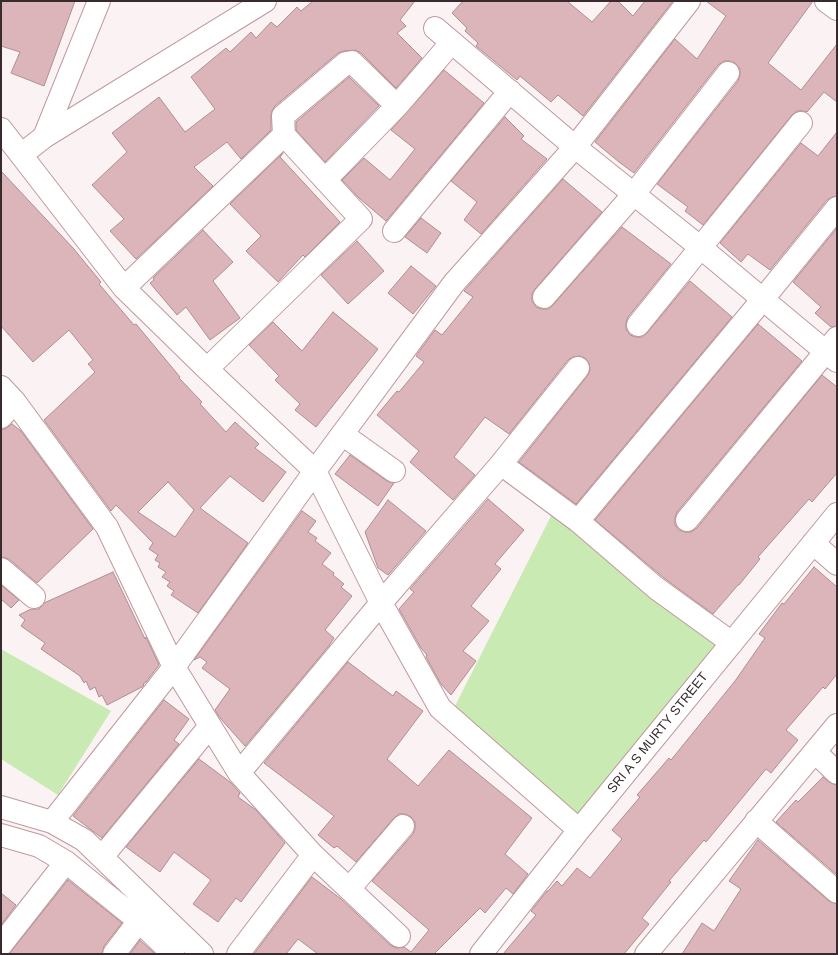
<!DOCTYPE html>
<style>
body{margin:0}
#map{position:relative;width:838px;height:955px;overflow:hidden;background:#fbf3f3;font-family:Arial,sans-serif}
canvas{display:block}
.frame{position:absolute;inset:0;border:2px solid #392b2d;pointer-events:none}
</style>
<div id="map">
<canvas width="838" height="955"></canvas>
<div class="frame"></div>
</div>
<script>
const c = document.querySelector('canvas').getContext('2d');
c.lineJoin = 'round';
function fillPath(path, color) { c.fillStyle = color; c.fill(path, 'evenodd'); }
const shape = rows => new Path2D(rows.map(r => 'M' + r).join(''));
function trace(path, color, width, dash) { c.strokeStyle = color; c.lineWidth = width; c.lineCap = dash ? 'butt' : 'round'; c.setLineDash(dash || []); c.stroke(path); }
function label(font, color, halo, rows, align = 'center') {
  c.font = font + ' Arial,sans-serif'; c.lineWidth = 3; c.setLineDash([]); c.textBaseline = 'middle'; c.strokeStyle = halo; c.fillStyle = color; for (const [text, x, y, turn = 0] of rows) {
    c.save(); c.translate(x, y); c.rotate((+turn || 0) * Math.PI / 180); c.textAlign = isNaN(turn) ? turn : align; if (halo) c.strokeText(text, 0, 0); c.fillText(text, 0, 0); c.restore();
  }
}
fillPath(shape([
 [552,514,720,644,576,816,454,708],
 [1,649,111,711,58,795,1,759]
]), '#caeab4');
const building = shape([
 [1,1,75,1,44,86,11,73,20,52,1,46,1,1],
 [313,1,415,1,400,20,406,26,397,33,422,58,396,88,361,53,356,50,344,51,338,53,275,106,272,111,271,116,271,130,241,159,227,142,194,167,213,186,136,259,110,231,124,219,92,185,127,152,112,133,159,97,185,132,215,109,191,77,226,48,230,52,251,32,256,38,271,22,277,27,297,7,301,11,313,1],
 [463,1,567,1,592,22,611,1,618,1,633,16,645,1,673,1,583,116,558,95,551,102,520,76,517,80,476,46,478,43,465,31,467,28,452,13,463,1],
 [706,1,813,1,768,63,801,90,837,44,837,102,824,92,807,112,803,111,797,111,792,115,703,225,685,211,688,207,657,184,738,81,740,75,740,69,735,63,729,61,724,61,718,65,634,173,619,162,595,142,675,39,697,59,726,16,706,1],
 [444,70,484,103,386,221,359,198,342,180,364,158,390,180,415,149,391,130,444,70],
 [349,77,379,106,325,162,296,130,296,122,349,77],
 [505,117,524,136,521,139,547,159,481,234,464,220,477,202,451,181,505,117],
 [837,132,837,196,832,197,827,200,770,270,748,254,741,262,720,243,801,143,818,156,837,132],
 [283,153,280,157,340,222,305,257,303,255,278,282,246,251,261,236,230,204,283,153],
 [1,171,73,248,101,282,99,284,134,325,136,324,180,377,179,378,202,402,200,404,226,432,235,422,259,444,255,448,286,472,263,502,230,476,200,508,248,543,198,613,171,595,174,591,167,586,170,582,162,577,166,572,158,567,160,563,155,560,158,555,149,549,153,543,116,505,111,511,44,420,95,372,88,364,93,360,69,330,33,362,1,326,1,171],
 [168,482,194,510,175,537,138,512,168,482],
 [563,179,602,212,535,289,532,294,532,301,536,307,542,309,548,309,553,305,622,227,671,264,628,317,626,323,626,329,630,335,636,337,642,337,647,333,690,281,732,317,576,504,519,462,588,375,590,370,589,363,585,358,580,356,573,357,568,360,509,434,485,417,454,457,475,475,453,500,410,462,419,451,377,415,397,391,399,392,424,362,416,356,435,330,442,335,473,297,464,291,563,179],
 [421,218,441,233,427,253,405,237,421,218],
 [837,228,837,326,831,327,815,313,821,307,793,282,837,228],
 [203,230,233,262,213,281,240,318,210,340,186,307,177,315,150,283,154,280,153,278,203,230],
 [357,241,384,271,348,304,321,275,357,241],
 [411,266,436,286,413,314,388,293,411,266],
 [333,312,378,349,316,427,295,410,300,404,275,380,279,376,249,345,273,322,302,351,333,312],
 [758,324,802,361,677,512,675,518,675,525,679,530,685,532,691,532,697,528,822,375,837,387,837,473,812,502,809,499,758,557,760,559,739,585,738,585,713,614,664,578,595,520,758,324],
 [12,424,21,431,93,529,37,583,9,559,1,557,1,429,5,429,12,424],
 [350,455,387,481,394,483,378,506,335,474,350,455],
 [488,499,524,530,495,564,501,569,471,606,489,621,463,651,476,661,451,695,441,684,426,657,427,655,421,648,399,609,414,592,410,589,488,499],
 [388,500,426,531,388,575,378,568,365,532,388,500],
 [302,511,316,521,308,532,317,538,315,541,331,553,322,564,334,573,333,575,344,584,341,587,352,596,325,630,334,638,328,647,245,746,220,718,215,710,230,689,202,668,207,662,200,657,194,660,302,511],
 [814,567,837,587,837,674,825,689,823,687,786,730,798,740,771,773,766,769,706,842,704,840,669,881,671,882,642,918,649,924,624,954,503,954,536,915,531,911,547,891,548,891,557,881,562,886,577,868,590,878,622,839,612,830,640,797,637,795,669,758,671,760,735,681,765,638,759,634,782,603,784,604,814,567],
 [113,572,145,639,146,637,159,665,146,682,143,684,144,685,142,687,107,705,102,695,99,697,95,687,90,690,86,681,84,683,80,676,41,649,45,643,21,626,25,620,19,615,31,609,39,609,44,603,113,572],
 [1,585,19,600,11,608,1,599,1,585],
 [348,662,393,696,396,691,423,711,387,759,418,786,449,750,532,818,505,854,528,874,513,894,506,888,485,913,480,908,434,954,318,954,298,939,286,954,254,954,312,877,341,899,390,945,396,948,404,947,411,952,429,930,372,881,413,834,415,828,415,822,411,817,405,814,399,814,394,818,356,862,337,846,334,848,318,835,334,816,264,763,348,662],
 [164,700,189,719,174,740,179,744,102,838,73,816,164,700],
 [199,759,230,782,240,793,238,797,256,810,285,843,241,902,236,898,218,922,193,904,211,880,174,852,160,872,126,847,199,759],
 [823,777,829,782,837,785,837,875,776,822,796,800,798,802,823,777],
 [758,840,829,901,837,904,837,954,682,954,702,923,714,931,741,889,729,881,758,840],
 [68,880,122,923,104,946,102,954,9,954,68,880],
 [1,893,16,905,1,925,1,893],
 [140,940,155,954,130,954,140,940]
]);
fillPath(building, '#dbb5ba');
trace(building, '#b08c90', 1);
const minor = shape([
 [826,1,837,9],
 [435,28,575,147,700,247,837,361],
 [1,129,124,288,207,369,315,471,381,603,440,708,579,830],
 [284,135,283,116,346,63,352,62,397,106],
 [44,137,99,1],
 [21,155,44,137,265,1],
 [325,180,397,106,452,42],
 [394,231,510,91],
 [124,288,284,135,361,219,207,369],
 [544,297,634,194,728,73],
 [638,325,801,123],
 [1,387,15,402,107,527,174,667,239,773,313,855,399,936],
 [1,417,15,402],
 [342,434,394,471],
 [501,464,578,521,656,588,732,643],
 [687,520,837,338],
 [578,521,763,299,837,208],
 [813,543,837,564],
 [1,569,34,597],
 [815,752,837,773],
 [239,773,381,603,501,464,578,368],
 [1,807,52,822,84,840,202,954],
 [756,821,837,892],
 [52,822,174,667,315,471,454,283,575,147,689,1],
 [1,835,39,846,66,862,139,921,173,954],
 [102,857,210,726],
 [349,889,403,826],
 [1,945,66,862],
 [114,954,139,921],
 [238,954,313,855],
 [481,954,579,830,837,514],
 [646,954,837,725]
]);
trace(minor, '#be999e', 24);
trace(minor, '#fff', 22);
label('13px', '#392b2d', '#fff', [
 ["SRI A S MURTY STREET",658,733,-51]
]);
</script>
